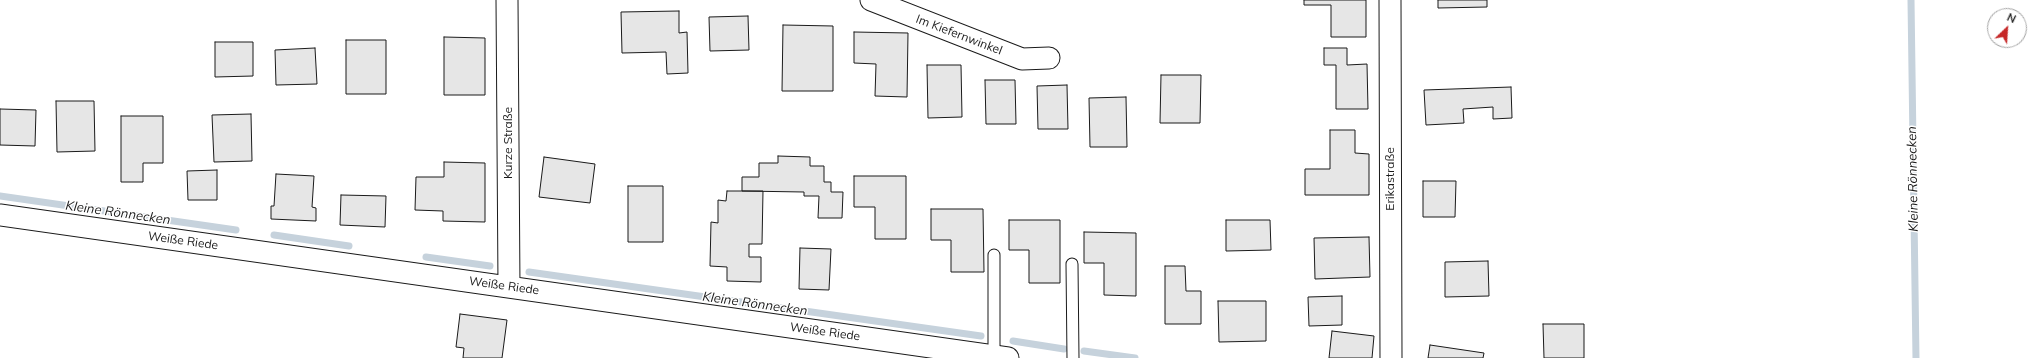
<!DOCTYPE html>
<meta charset="utf-8">
<style>
body{margin:0}
#map{position:relative;width:2035px;height:358px;overflow:hidden;background:#fff;font-family:Mulish,sans-serif}
canvas{display:block}
.north{position:absolute;left:1987px;top:8px;width:40px;height:40px;box-sizing:border-box;background:#fff;border:1px solid #a3a3a3;border-radius:50%;rotate:25deg;font-size:11px;font-weight:700;line-height:16px;text-align:center;color:#1a1a1a}
.north::after{content:'';display:block;margin:auto;width:14px;height:18px;background:#c62828;clip-path:polygon(50% 0,100% 100%,50% 72%,0 100%)}
</style>
<div id="map">
<canvas width="2035" height="358"></canvas>
<div class="north">N</div>
</div>
<script>
const c = document.querySelector('canvas').getContext('2d');
c.lineJoin = 'round';
const shape = rows => new Path2D(rows.map(r => 'M' + r).join(''));
function trace(path, color, width, dash) { c.strokeStyle = color; c.lineWidth = width; c.lineCap = dash ? 'butt' : 'round'; c.setLineDash(dash || []); c.stroke(path); }
function fillPath(path, color) { c.fillStyle = color; c.fill(path, 'evenodd'); }
function label(font, color, halo, rows, align = 'center') {
  c.font = font + ' Mulish,sans-serif'; c.lineWidth = 3; c.setLineDash([]); c.textBaseline = 'middle'; c.strokeStyle = halo; c.fillStyle = color; for (const [text, x, y, turn = 0] of rows) {
    c.save(); c.translate(x, y); c.rotate((+turn || 0) * Math.PI / 180); c.textAlign = isNaN(turn) ? turn : align; if (halo) c.strokeText(text, 0, 0); c.fillText(text, 0, 0); c.restore();
  }
}
trace(shape([
 [1911,0,1916,358],
 [0,196,236,230],
 [274,235,349,246],
 [426,257,490,266],
 [529,272,981,336],
 [1013,341,1064,349],
 [1084,351,1135,358]
]), '#c6d2dc', 7);
const building = shape([
 [1304,0,1366,0,1366,37,1331,37,1331,5,1304,5,1304,0],
 [1438,0,1487,0,1487,7,1438,8,1438,0],
 [679,11,679,33,687,32,688,73,667,74,666,52,622,53,621,12,679,11],
 [748,16,749,50,710,51,709,17,748,16],
 [783,25,833,26,833,91,782,91,783,25],
 [854,32,908,33,907,97,875,96,876,64,854,63,854,32],
 [444,37,485,38,485,95,444,95,444,37],
 [346,40,386,40,386,94,346,94,346,40],
 [215,42,253,42,253,76,215,77,215,42],
 [315,48,317,84,276,85,275,50,315,48],
 [1324,48,1347,48,1347,65,1367,64,1368,109,1336,109,1336,65,1324,65,1324,48],
 [927,65,961,65,962,117,928,118,927,65],
 [1161,75,1201,75,1200,123,1160,123,1161,75],
 [985,80,1015,80,1016,124,986,124,985,80],
 [1067,85,1068,129,1038,129,1037,86,1067,85],
 [1511,87,1512,118,1493,119,1493,107,1463,109,1464,123,1426,125,1424,90,1511,87],
 [1126,97,1127,147,1090,147,1089,98,1126,97],
 [56,101,94,101,95,151,57,152,56,101],
 [0,109,36,110,35,146,0,145,0,109],
 [251,114,252,161,214,162,212,115,251,114],
 [121,116,163,116,163,163,143,163,143,182,121,182,121,116],
 [1330,130,1355,130,1355,153,1369,154,1369,195,1305,195,1305,169,1330,169,1330,130],
 [778,156,810,157,810,166,824,166,824,182,831,182,831,192,843,192,842,218,818,218,819,196,804,196,804,192,742,191,742,177,759,177,759,163,778,163,778,156],
 [544,157,595,164,590,203,539,197,544,157],
 [444,162,485,163,485,222,443,221,443,211,415,210,416,177,444,177,444,162],
 [217,170,217,200,188,200,187,171,217,170],
 [276,174,314,176,312,207,316,208,316,221,271,219,271,206,274,206,276,174],
 [854,176,906,176,906,239,875,239,875,207,854,207,854,176],
 [1423,181,1456,181,1455,217,1423,217,1423,181],
 [628,186,663,186,663,242,628,242,628,186],
 [727,191,763,191,762,244,749,244,749,257,761,257,761,282,727,281,727,267,710,266,711,222,718,223,718,200,726,201,727,191],
 [341,195,386,196,385,227,340,225,341,195],
 [931,209,983,209,984,272,951,272,951,240,931,240,931,209],
 [1009,220,1060,220,1060,283,1029,283,1029,250,1009,250,1009,220],
 [1226,220,1270,220,1271,250,1226,251,1226,220],
 [1084,232,1136,233,1136,296,1104,295,1104,263,1084,263,1084,232],
 [1369,237,1370,277,1315,279,1314,238,1369,237],
 [800,248,831,249,829,290,799,289,800,248],
 [1488,261,1489,296,1445,297,1445,262,1488,261],
 [1165,266,1185,266,1186,291,1201,291,1201,324,1165,324,1165,266],
 [1342,296,1342,325,1309,326,1308,297,1342,296],
 [1218,301,1266,301,1266,341,1219,342,1218,301],
 [460,314,507,320,502,358,463,358,464,348,456,347,460,314],
 [1543,324,1584,324,1584,358,1544,358,1543,324],
 [1332,331,1374,336,1372,358,1329,358,1332,331],
 [1430,345,1484,353,1483,358,1428,358,1430,345]
]);
fillPath(building, '#e6e6e6');
trace(building, '#1a1a1a', 1);
const service = shape([
 [1072,264,1073,358],
 [994,356,994,255]
]);
const minor = shape([
 [507,0,509,286],
 [871,0,1022,59,1049,58],
 [1390,0,1391,358],
 [0,215,1008,358]
]);
trace(service, '#1a1a1a', 13);
trace(minor, '#1a1a1a', 23);
trace(service, '#fff', 11);
trace(minor, '#fff', 21);
label('12px', '#1a1a1a', '#fff', [
 ["Im Kiefernwinkel",959,35,21],
 ["Kurze Straße",508,143,-90],
 ["Erikastraße",1390,179,-90],
 ["Weiße Riede",183,241,8],
 ["Weiße Riede",504,286,8],
 ["Weiße Riede",825,332,8]
]);
label('italic 13px', '#1a1a1a', '#fff', [
 ["Kleine Rönnecken",1913,179,-91],
 ["Kleine Rönnecken",118,213,8],
 ["Kleine Rönnecken",755,304,8]
]);
</script>
